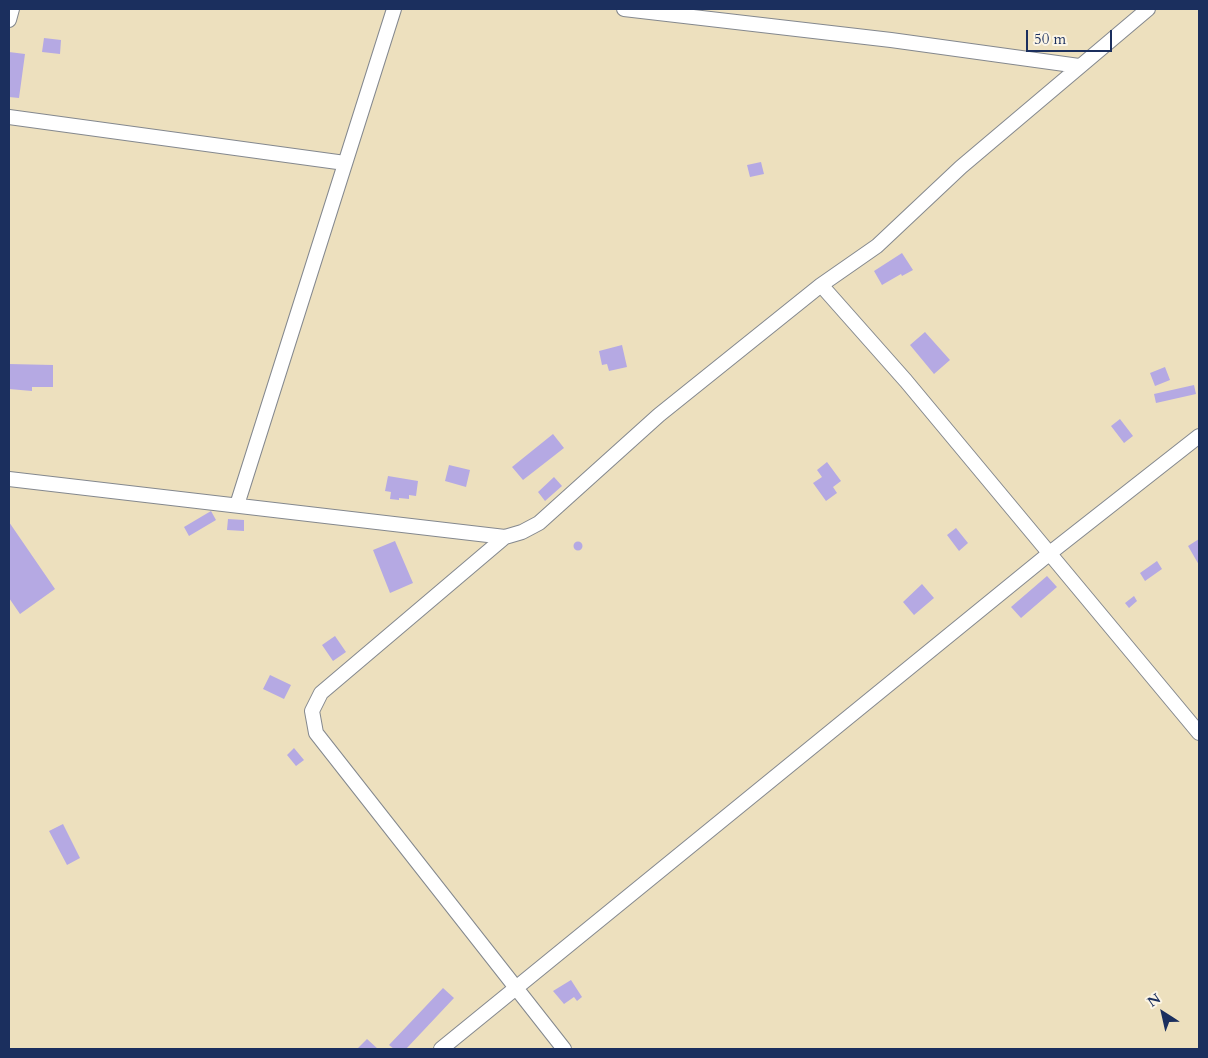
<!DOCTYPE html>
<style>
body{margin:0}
#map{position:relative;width:1208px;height:1058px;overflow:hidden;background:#ede0be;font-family:Cardo,serif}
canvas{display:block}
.frame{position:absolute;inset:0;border:10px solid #1b2f5e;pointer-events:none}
.north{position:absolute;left:1138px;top:988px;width:50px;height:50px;-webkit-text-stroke:4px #fcf5e5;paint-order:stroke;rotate:325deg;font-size:14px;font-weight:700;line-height:20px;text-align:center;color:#1b2f5e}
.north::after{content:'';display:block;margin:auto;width:18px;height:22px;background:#1b2f5e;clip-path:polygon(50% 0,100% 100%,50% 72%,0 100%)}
.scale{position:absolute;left:1026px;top:30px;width:86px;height:22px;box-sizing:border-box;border:2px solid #1b2f5e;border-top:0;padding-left:6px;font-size:15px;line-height:18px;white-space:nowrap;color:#1b2f5e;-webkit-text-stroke:4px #fcf5e5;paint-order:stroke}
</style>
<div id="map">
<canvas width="1208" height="1058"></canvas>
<div class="frame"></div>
<div class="north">N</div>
<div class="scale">50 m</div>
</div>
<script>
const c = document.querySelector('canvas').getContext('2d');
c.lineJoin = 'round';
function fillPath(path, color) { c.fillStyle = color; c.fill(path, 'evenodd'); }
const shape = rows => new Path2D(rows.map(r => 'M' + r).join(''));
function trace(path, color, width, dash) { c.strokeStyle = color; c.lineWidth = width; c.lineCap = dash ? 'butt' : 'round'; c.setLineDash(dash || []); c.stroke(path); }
fillPath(shape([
 [44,38,61,40,60,54,42,52],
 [9,52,25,54,19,98,9,97],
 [761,162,764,174,750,177,747,165],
 [902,253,913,270,902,276,901,274,882,285,874,271],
 [925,332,950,360,934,374,910,345],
 [622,345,627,367,609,371,607,364,602,365,599,351],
 [9,364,53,365,53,387,32,387,32,391,9,389],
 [1165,367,1170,380,1155,386,1150,373],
 [1194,385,1196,394,1156,403,1154,394],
 [1120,419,1133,436,1124,443,1111,426],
 [553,434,564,448,523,480,512,467],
 [827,462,841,481,833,487,837,493,826,501,813,483,822,477,817,470],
 [449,465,470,470,466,487,445,481],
 [388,476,418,481,416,496,409,495,409,499,399,498,399,500,390,499,391,492,385,491],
 [554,477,562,486,545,501,538,492],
 [211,511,216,520,189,536,184,527],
 [228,519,244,520,244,531,227,530],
 [9,522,55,589,20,614,9,598],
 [956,528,968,543,959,551,947,535],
 [1199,539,1199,565,1188,546],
 [395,541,413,583,390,593,373,550],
 '573.5 546a4.5 4.5 0 1 1 9 0a4.5 4.5 0 1 1-9 0Z',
 [1157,561,1162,569,1145,581,1140,573],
 [1047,576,1057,587,1021,618,1011,607],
 [922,584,934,598,914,615,903,602],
 [1134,596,1137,601,1129,608,1125,603],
 [335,636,346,652,333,661,322,645],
 [270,675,291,685,284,699,263,689],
 [294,748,304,760,296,766,287,755],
 [63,824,80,858,67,865,49,831],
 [571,980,582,997,577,1001,574,997,564,1004,553,991],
 [443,988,454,998,406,1049,394,1049,389,1045],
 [367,1039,378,1049,357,1049]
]), '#b5a9e3');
const minor = shape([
 [624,9,891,40,1079,66],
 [9,20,12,9],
 [9,117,345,163],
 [821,285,906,381,1199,733],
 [9,479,505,537,522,532,539,523,659,415,821,285,877,246,961,167,1148,9],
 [237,505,394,9],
 [505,537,321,693,312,711,316,733,564,1049],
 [441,1049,1050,553,1199,436]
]);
trace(minor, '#84888e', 16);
trace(minor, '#fff', 14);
</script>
